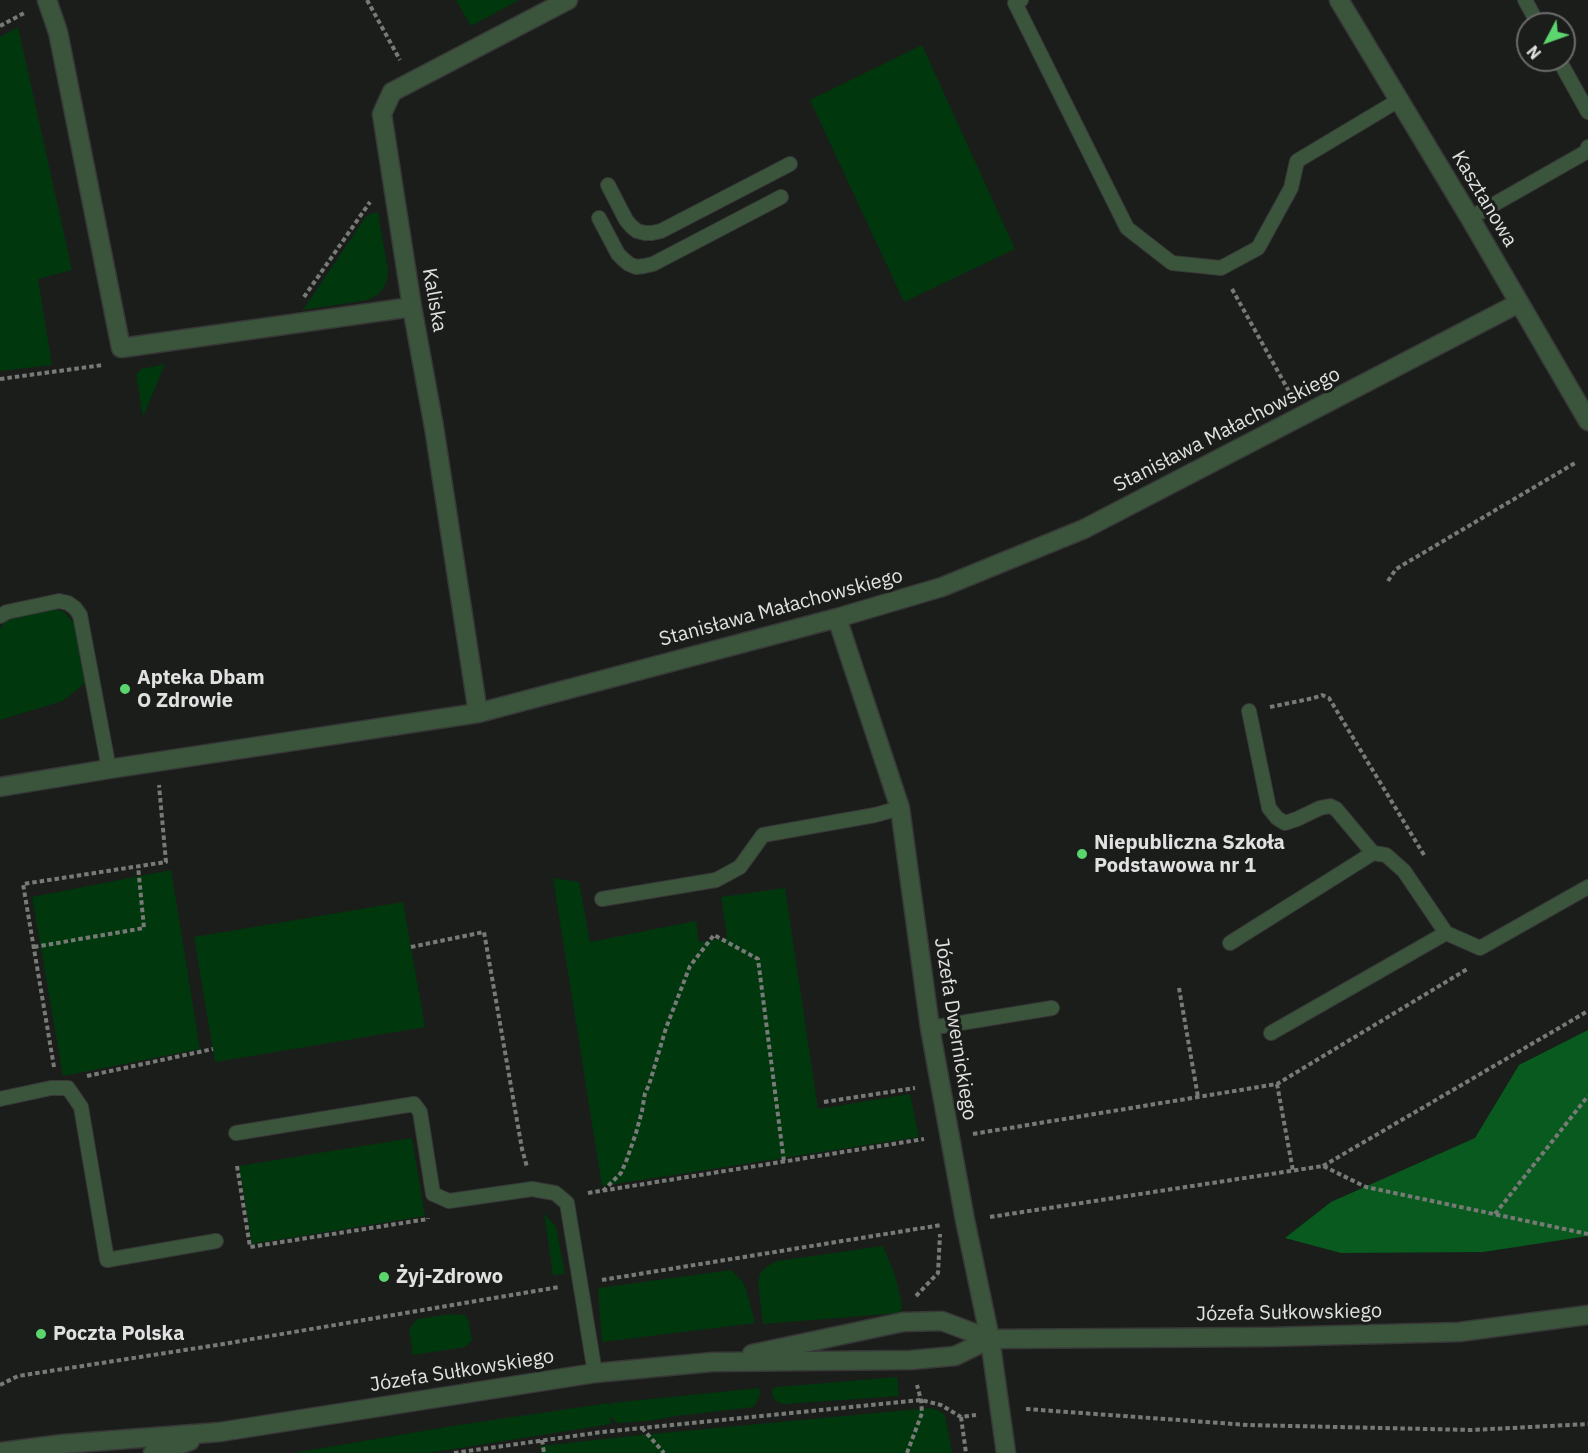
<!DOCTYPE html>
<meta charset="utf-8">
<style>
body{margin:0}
#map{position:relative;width:1588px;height:1453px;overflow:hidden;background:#1b1d1b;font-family:"IBM Plex Sans",sans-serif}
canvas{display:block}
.north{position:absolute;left:1516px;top:12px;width:60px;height:60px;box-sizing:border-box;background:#1b1d1b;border:2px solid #6a6b6a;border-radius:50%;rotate:229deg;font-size:16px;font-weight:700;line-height:24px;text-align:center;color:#e0e1e0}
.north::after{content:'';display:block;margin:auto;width:21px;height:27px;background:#5bd56d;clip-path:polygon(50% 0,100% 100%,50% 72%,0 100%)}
</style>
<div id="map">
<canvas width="1588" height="1453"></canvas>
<div class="north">N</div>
</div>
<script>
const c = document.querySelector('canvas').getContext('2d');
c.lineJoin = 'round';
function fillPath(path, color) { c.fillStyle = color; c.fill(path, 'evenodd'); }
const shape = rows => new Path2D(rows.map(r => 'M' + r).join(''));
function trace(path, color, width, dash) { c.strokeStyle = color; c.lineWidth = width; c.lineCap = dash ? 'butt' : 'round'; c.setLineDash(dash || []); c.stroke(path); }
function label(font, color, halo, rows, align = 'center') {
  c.font = font + ' "IBM Plex Sans",sans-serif'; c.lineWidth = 6; c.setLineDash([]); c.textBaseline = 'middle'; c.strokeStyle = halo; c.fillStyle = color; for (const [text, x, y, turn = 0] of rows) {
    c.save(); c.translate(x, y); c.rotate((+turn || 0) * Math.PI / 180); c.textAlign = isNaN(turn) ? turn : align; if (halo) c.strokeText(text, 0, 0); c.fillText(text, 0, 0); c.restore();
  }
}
fillPath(shape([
 [456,0,519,0,471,26],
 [18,27,72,270,38,279,52,365,0,371,0,37],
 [922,45,1015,249,904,302,810,100],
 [378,212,388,271,387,280,383,289,378,294,368,300,303,310,367,215],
 [165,364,143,417,136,375,141,369],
 [56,609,64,612,77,627,85,683,63,701,0,720,0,629,5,621,14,617],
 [171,870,200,1049,63,1076,32,897],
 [553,878,579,882,590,942,696,921,699,942,727,938,721,897,785,888,818,1109,910,1094,919,1137,602,1186],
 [403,902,425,1027,215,1062,194,937],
 [412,1138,425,1216,252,1244,239,1166],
 [544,1213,556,1227,565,1274,553,1275],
 [883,1246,895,1275,901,1300,902,1308,899,1313,763,1324,758,1283,760,1273,766,1267,777,1261],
 [731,1270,743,1282,746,1289,755,1323,602,1342,598,1288],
 [451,1314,464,1315,468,1319,472,1340,465,1347,413,1355,410,1334,409,1329,412,1325,417,1319],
 [897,1377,899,1396,785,1404,779,1403,774,1399,772,1394,772,1389,777,1387],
 [759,1388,760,1396,754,1407,677,1416,648,1421,617,1423,610,1416,611,1424,428,1453,293,1453,452,1426,609,1403,609,1407,611,1403],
 [929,1408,938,1410,945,1415,952,1453,541,1453,540,1446,641,1435]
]), '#00370d');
fillPath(shape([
 [1588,1030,1588,1236,1483,1252,1341,1253,1285,1238,1331,1202,1475,1138,1519,1065]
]), '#095a1e');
const service = shape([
 [1021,0,1015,3,1127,228,1172,263,1221,268,1258,248,1291,188,1297,161,1399,100],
 [1525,0,1538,24],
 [1559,60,1588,112],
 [608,185,626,220,631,226,637,231,645,233,652,233,661,231,790,164],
 [599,218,618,254,623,259,629,264,636,267,644,266,653,264,781,197],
 [1470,218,1586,152,1588,147],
 [0,616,7,612,59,601,68,603,75,608,80,615,109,769],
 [1249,711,1269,808,1277,818,1285,823,1297,819,1320,808,1330,806,1336,809,1373,853],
 [602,899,716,880,740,867,763,835,875,815,900,808],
 [1230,943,1373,853,1386,855,1404,871,1446,933],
 [930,1028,1052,1008],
 [1271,1033,1446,933,1480,948,1588,887],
 [0,1099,51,1088,68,1088,81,1107,107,1260,216,1241],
 [236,1133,414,1104,420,1112,433,1194,449,1201,532,1189,555,1193,567,1203,595,1373]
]);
const minor = shape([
 [47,0,58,32,121,348,412,307],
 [1339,0,1470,218,1588,421],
 [837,618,900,808,930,1028,965,1220,990,1339,1006,1453],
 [478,713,434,427,412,307,382,114,392,92,568,0],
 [0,787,109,769,478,713,837,618,942,587,1084,529,1519,303]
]);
const tertiary = shape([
 [752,1354,903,1322,942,1321,990,1339,1268,1337,1459,1332,1588,1315],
 [0,1452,63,1444,220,1432,595,1373,712,1362,911,1360,955,1356,990,1339],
 [153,1453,190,1441]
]);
trace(service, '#373837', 16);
trace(minor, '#373837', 21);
trace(tertiary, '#373837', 21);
trace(shape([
 [367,0,400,60],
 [0,26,26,12],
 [1232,289,1291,395],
 [304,297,370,202],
 [0,379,103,365],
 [1388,581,1396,569,1575,463],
 [1270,707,1314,698,1322,695,1329,698,1424,855],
 [34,947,144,928,138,866],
 [411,947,484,932,522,1149,527,1167],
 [1179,988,1198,1097],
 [54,1067,23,884,166,862,159,785],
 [87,1076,213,1049],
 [1277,1084,1293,1171],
 [824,1102,915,1088],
 [973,1134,1277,1084,1469,968],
 [237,1166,250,1247,428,1219,428,1218],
 [1323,1166,1588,1011],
 [603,1191,621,1173,627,1159,636,1133,642,1111,645,1093,649,1085,666,1028,690,966,714,935,758,959,784,1162],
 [588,1193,924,1139],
 [1495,1214,1588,1096],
 [990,1217,1323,1166,1366,1187,1588,1234],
 [602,1280,941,1225],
 [916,1296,938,1273,940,1234],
 [0,1385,18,1376,217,1345,559,1287],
 [1026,1409,1248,1425,1472,1430,1588,1424],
 [961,1417,966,1453],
 [642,1428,664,1453],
 [542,1440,544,1453],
 [454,1453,602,1432,921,1400,941,1405,961,1417,976,1415],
 [907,1453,922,1413,921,1400,917,1385]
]), '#787a78', 4, [4.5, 3]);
trace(service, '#3a553c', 14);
trace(minor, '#3a553c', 18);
trace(tertiary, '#3a553c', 18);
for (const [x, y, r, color] of [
 [125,689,6,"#5bd56d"],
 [1082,854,6,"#5bd56d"],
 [384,1277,6,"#5bd56d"],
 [41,1334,6,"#5bd56d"]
]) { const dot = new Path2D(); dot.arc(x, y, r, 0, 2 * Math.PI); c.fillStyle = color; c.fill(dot); trace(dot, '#1b1d1b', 2); }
label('20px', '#e0e1e0', '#1b1d1b', [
 ["Kasztanowa",1484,199,59],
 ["Kaliska",434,300,80],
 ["Stanisława Małachowskiego",1227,430,-27],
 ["Stanisława Małachowskiego",781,608,-15],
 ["Józefa Dwernickiego",955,1029,81],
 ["Józefa Sułkowskiego",1289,1313,-1],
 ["Józefa Sułkowskiego",462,1371,-9]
]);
label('bold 20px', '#e0e1e0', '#1b1d1b', [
 ["Apteka Dbam",137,678],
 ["O Zdrowie",137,701],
 ["Niepubliczna Szkoła",1094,843],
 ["Podstawowa nr 1",1094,866],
 ["Żyj-Zdrowo",396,1277],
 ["Poczta Polska",53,1334]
], 'left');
</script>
